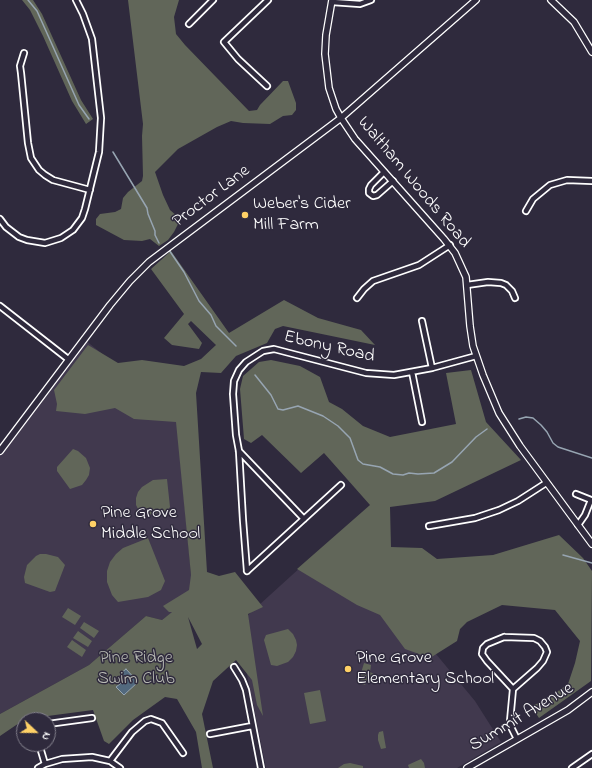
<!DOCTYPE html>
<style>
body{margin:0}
#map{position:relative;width:592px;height:768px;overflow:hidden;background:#2f2a3d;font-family:"Indie Flower",sans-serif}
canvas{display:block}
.north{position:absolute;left:16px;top:712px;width:40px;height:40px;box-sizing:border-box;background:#2f2a3d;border:1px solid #827f8b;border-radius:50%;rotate:112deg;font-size:11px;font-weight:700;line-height:16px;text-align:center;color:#fff}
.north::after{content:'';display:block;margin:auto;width:14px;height:18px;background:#ffd166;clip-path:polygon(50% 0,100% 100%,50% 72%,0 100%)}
</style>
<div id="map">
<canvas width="592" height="768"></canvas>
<div class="north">N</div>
</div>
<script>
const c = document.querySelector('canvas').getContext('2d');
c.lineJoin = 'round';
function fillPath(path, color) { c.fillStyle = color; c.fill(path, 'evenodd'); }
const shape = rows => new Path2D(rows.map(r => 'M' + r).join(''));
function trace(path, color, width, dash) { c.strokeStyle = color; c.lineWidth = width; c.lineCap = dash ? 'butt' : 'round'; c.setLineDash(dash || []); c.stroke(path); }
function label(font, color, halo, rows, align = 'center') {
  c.font = font + ' "Indie Flower",sans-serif'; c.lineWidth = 3; c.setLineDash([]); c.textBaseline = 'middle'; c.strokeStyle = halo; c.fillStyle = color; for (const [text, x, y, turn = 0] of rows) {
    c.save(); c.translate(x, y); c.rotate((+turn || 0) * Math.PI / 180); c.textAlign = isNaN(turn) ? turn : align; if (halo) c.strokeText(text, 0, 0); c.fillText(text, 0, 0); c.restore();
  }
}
fillPath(shape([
 [85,340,121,369,172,368,193,596,162,620,146,616,89,665,0,714,0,452],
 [313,556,431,648,475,701,501,742,457,768,266,768,237,625]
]), '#41394e');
fillPath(shape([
 [22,0,33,0,42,14,81,100,93,119,86,124,72,101,43,36,30,10],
 [128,0,179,0,174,17,176,34,185,45,249,111,257,110,260,105,283,81,288,81,296,103,296,110,292,115,283,116,270,124,243,123,231,121,217,127,178,149,155,172,163,195,170,210,177,216,178,224,174,232,168,240,159,246,150,239,142,241,124,240,96,225,96,219,100,214,115,212,121,209,123,198,128,192,142,181,143,176,142,136,143,124],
 [171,251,229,333,284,300,318,318,361,330,375,345,283,326,275,329,267,343,236,356,221,373,201,372,196,393,207,572,219,576,235,572,263,607,248,614,263,716,257,705,252,680,236,660,213,681,202,714,213,768,202,768,196,732,177,699,165,697,133,720,109,744,104,741,93,710,25,719,0,736,0,714,89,665,146,616,162,620,172,612,169,612,163,606,189,590,191,575,176,422,134,419,115,408,85,414,56,411,57,404,54,390,88,345,118,363,142,360,184,366,201,359,216,345,191,321,188,324,202,343,199,349,172,345,164,338,184,314,151,269],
 [188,617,202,644,197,649],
 [271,360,300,366,320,377,329,402,342,409,363,426,390,437,456,424,446,373,471,370,486,422,521,460,435,501,390,507,391,547,422,548,437,559,493,555,559,535,583,558,592,571,591,681,539,718,531,706,544,701,568,684,575,663,580,641,555,610,502,605,467,622,460,629,457,641,430,658,405,649,380,615,357,605,297,569,370,505,324,453,301,473,262,435,251,443,244,439,240,389,243,376,259,362],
 [73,449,78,451,86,458,90,468,89,475,86,480,82,485,70,489,57,471,57,467],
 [167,479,170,507,167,511,144,516,139,511,136,505,136,498,138,492,142,487,153,480],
 [148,538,165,581,161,590,148,597,118,602,112,595,107,582,107,571,110,562,116,554,123,548],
 [40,554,46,554,58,557,65,565,55,591,50,592,25,583,24,577,27,565,36,556],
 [68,608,81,616,75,625,62,617],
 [84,622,99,631,94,638,80,628],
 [288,629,293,634,296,640,297,645,296,651,293,657,288,662,277,666,271,665,264,640,266,635],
 [78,631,92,641,88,647,73,638],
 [72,640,86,650,82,657,67,647],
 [364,663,371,665,370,672,378,676,379,681,366,683,365,685,358,683],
 [320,690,326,721,310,724,304,693],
 [383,731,386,748,381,749,378,740,378,735,379,732],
 [421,759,424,763,425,768,409,768,408,765,410,764],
 [350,763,363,766,363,768,338,768,344,764]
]), '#616659');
const water = shape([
 [126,669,138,682,124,695,116,687,125,680,120,674,126,669]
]);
fillPath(water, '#52697e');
trace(water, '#97a5b2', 1);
trace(shape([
 [28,0,37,11,46,31,79,105,89,119],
 [113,152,147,208,148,214,155,231,155,235,159,243],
 [169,250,184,272,199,301,211,315,216,326,236,346],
 [255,375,271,395,278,409,283,410,298,406,323,416,338,426,350,438,358,460,363,464,380,467,393,474,403,475,409,473,418,474,434,473,452,462,476,437,487,429],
 [519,419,526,417,533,418,541,425,547,432,553,443,558,447,592,458],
 [563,555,592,563]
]), '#97a5b2', 1.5);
const minor = shape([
 [332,2,360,4,371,0],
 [189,24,213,0],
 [24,53,20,66,21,73,28,143,31,158,39,170,45,175,53,180,90,190],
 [267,86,238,59,224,42,268,0],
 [384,172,371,185,369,189,369,193,373,196,377,195,393,181],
 [526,211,533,199,550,185,567,180,592,181],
 [0,219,6,227,19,237,27,240,45,243,61,238,73,230,82,218,85,209,99,152,101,118,92,39,83,14,76,0],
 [467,285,488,282,501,283,506,285,512,291,515,298],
 [357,298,364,289,373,281,419,265,450,245],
 [0,306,68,359],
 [422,321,432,368],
 [412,372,422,422],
 [239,451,304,519],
 [576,494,591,500,585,515,578,525],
 [429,526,475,518,499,510,518,501,546,483],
 [247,571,243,520,239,451,236,435,233,394,234,381,239,370,246,362,263,351,274,349,366,373,394,375,432,368,476,356],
 [247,571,341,485],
 [504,637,534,638,540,641,545,647,547,652,543,661,537,668,513,689,487,661,482,654,483,648,487,644,504,637],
 [234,667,242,680,246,690,261,768],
 [513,689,510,721,512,729,517,739],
 [48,724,92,718],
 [210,734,252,726],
 [110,761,132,732,145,721,151,719,162,723,183,753],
 [45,764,62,759,92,757,110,761,120,768],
 [38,768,45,764,39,744],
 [572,768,592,754]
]);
const tertiary = shape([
 [332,0,326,35,325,54,329,88,336,109,341,118,355,139,444,239,455,253,466,277,470,326,473,346,483,375,499,413,520,446,592,544],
 [551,0,574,22,592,52],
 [0,451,110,305,130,281,149,262,341,118,476,0],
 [467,768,568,710,592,692]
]);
trace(minor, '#fff', 8);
trace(tertiary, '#fff', 8);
trace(minor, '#2f2a3d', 4.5);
trace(tertiary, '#2f2a3d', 5.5);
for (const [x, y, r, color] of [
 [245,215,4,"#ffd166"],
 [93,524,4,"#ffd166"],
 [348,669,4,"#ffd166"]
]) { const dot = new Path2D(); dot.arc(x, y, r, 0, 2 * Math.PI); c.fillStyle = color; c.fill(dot); trace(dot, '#2f2a3d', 1.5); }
label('18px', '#fff', '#2f2a3d', [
 ["Waltham Woods Road",413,183,50],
 ["Proctor Lane",212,197,-37],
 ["Ebony Road",329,348,13],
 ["Summit Avenue",522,718,-31]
]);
label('18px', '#fff', '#2f2a3d', [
 ["Weber's Cider",253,205],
 ["Mill Farm",253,226],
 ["Pine Grove",101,514],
 ["Middle School",101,535],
 ["Pine Grove",356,659],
 ["Elementary School",356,680]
], 'left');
label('18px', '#b8bab4', '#2f2a3d', [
 ["Pine Ridge",136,659],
 ["Swim Club",136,680]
]);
</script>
